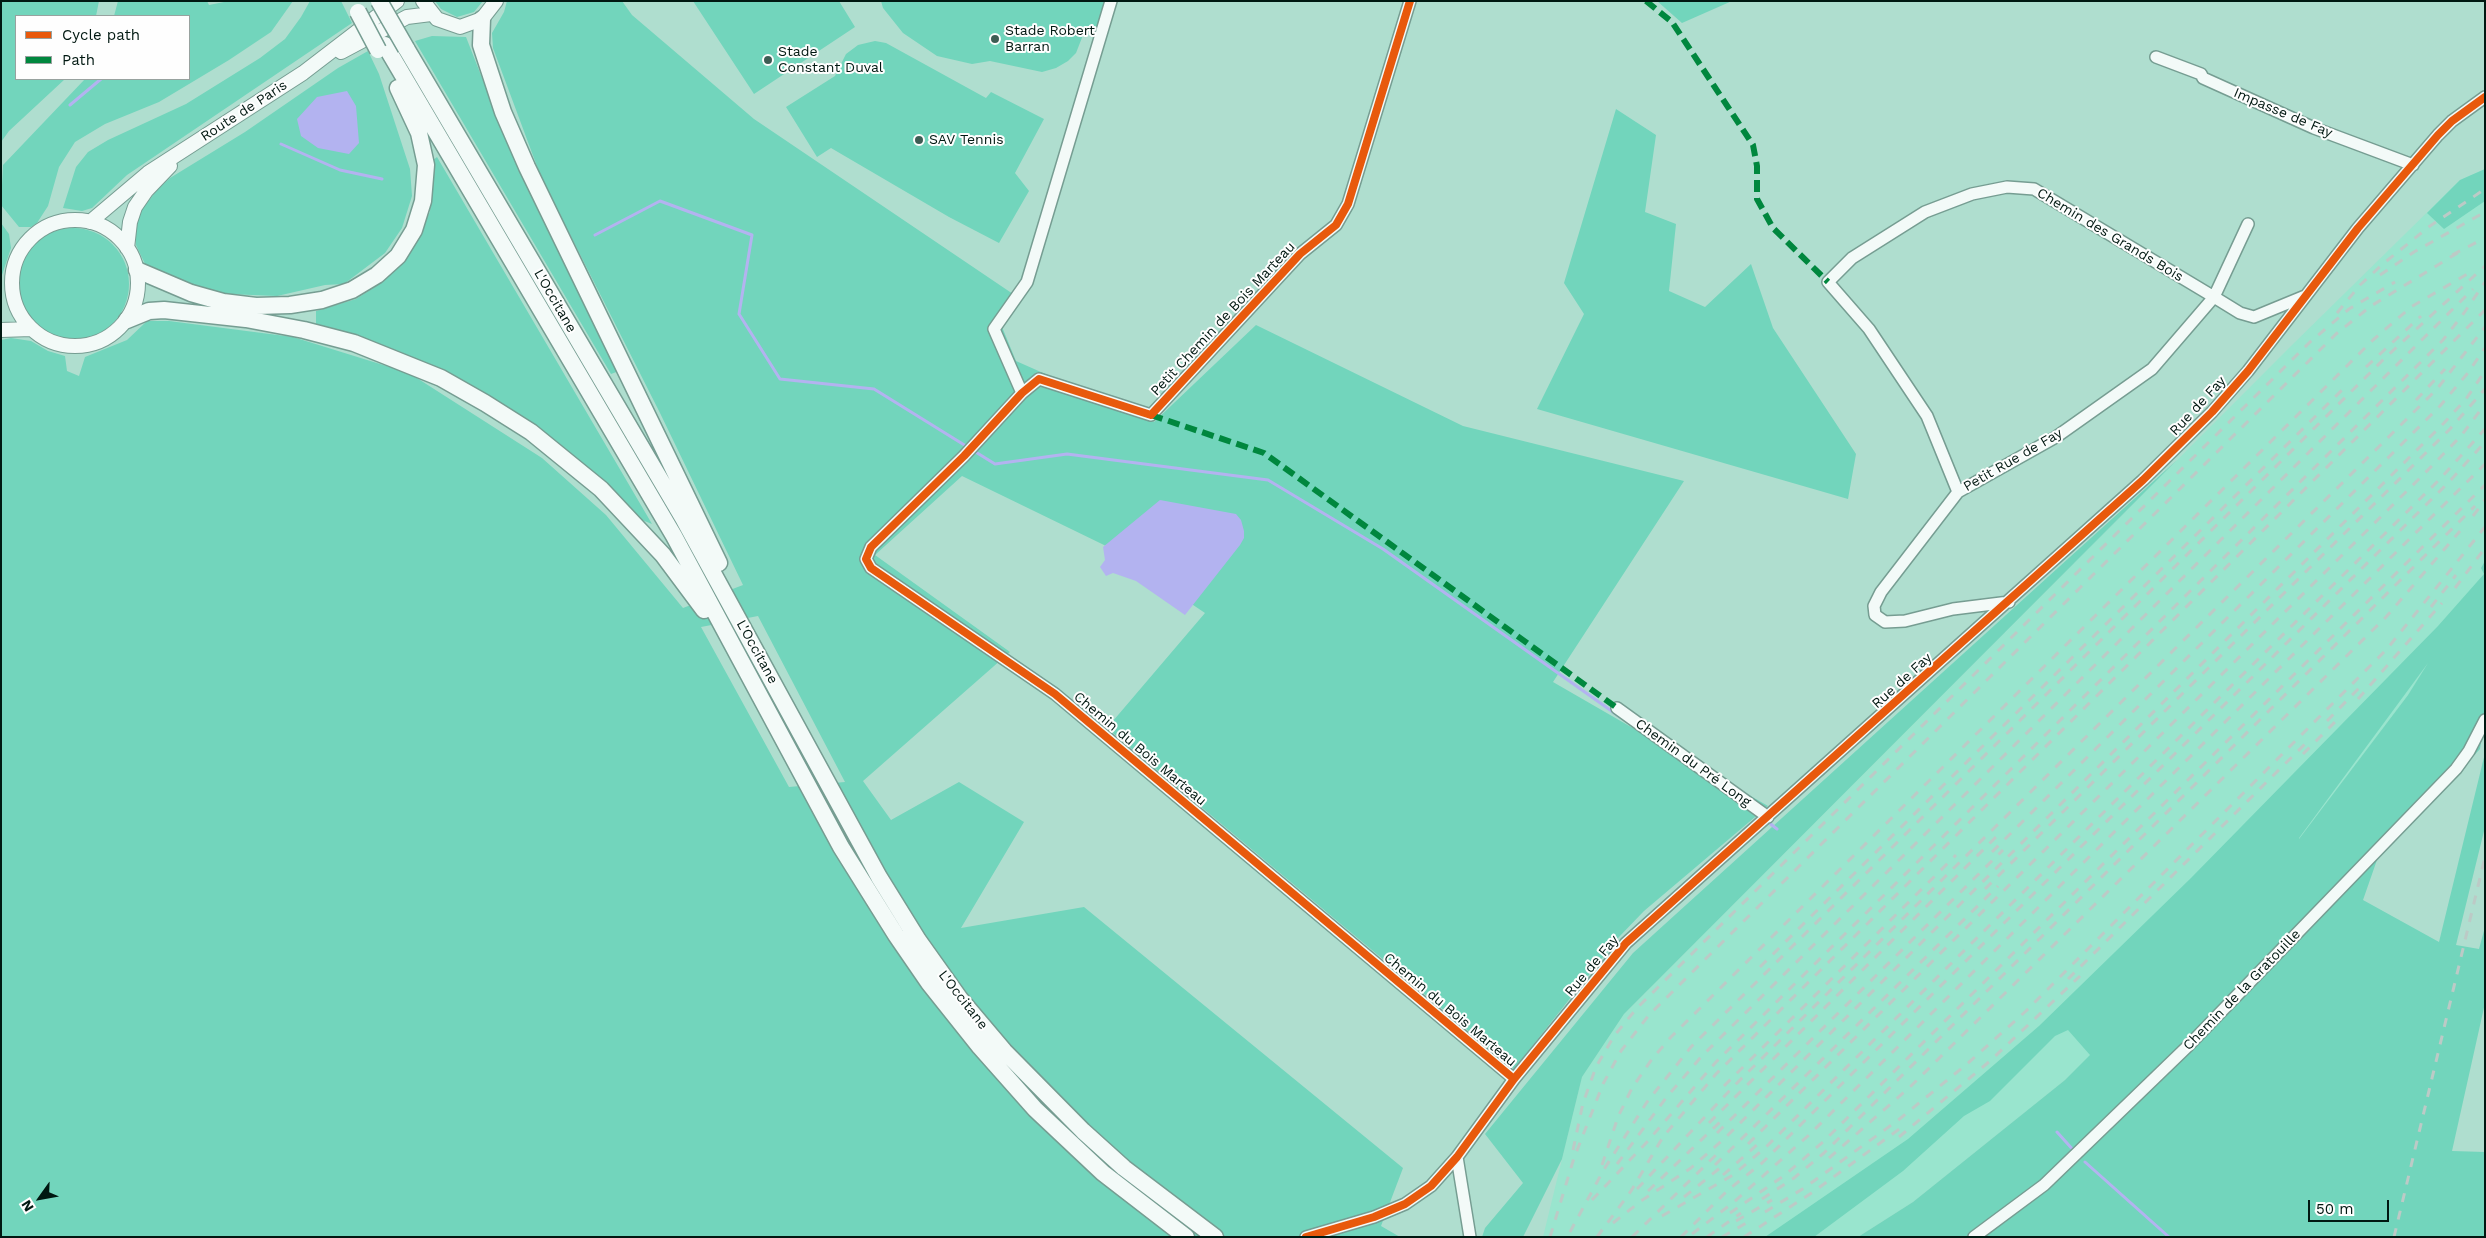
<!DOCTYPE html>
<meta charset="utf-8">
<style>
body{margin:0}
#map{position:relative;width:2486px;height:1238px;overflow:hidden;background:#afdecf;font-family:"Work Sans",sans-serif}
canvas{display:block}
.frame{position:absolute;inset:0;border:2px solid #001811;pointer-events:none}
.legend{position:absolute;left:15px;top:15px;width:175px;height:65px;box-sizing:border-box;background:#fefefe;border:1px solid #98a29f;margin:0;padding:6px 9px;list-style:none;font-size:15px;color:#001811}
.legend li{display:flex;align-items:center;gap:10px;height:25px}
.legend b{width:25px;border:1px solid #98a29f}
.north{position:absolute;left:15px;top:1173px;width:50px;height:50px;-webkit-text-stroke:4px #fefefe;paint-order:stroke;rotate:238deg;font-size:14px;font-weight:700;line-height:20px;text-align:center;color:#001811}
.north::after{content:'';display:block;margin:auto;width:18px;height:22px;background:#001811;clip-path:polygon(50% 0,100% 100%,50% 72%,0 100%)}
.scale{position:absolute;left:2308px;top:1200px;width:81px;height:22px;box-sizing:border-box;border:2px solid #001811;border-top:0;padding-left:6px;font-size:15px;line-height:18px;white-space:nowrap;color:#001811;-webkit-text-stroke:4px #fefefe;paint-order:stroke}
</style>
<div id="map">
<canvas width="2486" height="1238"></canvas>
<div class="frame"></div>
<ul class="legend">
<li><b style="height:6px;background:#e8590c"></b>Cycle path</li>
<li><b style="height:6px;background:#00873e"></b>Path</li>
</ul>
<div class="north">N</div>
<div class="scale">50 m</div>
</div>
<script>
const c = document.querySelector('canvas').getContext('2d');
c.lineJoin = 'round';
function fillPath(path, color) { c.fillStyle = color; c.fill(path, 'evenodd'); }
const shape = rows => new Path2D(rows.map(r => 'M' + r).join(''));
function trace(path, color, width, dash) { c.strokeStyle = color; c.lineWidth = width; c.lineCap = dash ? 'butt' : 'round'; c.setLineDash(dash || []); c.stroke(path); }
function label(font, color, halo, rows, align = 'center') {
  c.font = font + ' "Work Sans",sans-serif'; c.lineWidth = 4; c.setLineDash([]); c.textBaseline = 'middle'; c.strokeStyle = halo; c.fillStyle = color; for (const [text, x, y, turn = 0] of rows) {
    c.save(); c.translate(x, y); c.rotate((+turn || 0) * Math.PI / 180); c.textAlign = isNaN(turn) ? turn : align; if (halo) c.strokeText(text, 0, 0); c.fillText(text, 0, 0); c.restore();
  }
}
fillPath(shape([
 [2485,169,2485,582,2408,695,2258,894,2065,1080,1913,1202,1858,1237,1543,1237,1582,1077,1624,1014,2289,348,2460,180]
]), '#99e5ce');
fillPath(shape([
 [1,1,99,1,96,16,16,16,16,79,65,79,9,131,1,142],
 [118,1,207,1,209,5,229,1,293,1,271,32,229,60,159,102,105,124,75,142,59,167,48,206,37,223,31,227,19,227,1,205,3,165,85,79,189,79,189,16,114,16],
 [310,1,341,1,352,23,127,175,92,208,82,211,63,208,76,167,88,152,108,140,186,104,260,58,285,39,301,17],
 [435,1,483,1,474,12,457,17,441,9],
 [507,1,622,1,632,15,754,119,1013,294,1002,327,1016,361,1154,422,1256,325,1463,426,1684,481,1553,682,1768,806,1644,911,1618,938,1514,1069,1107,728,1205,613,1104,545,962,476,875,555,1010,652,863,781,891,820,959,782,1024,822,961,928,1084,907,1403,1168,1381,1226,1400,1237,1,1237,1,340,11,338,31,341,48,351,65,356,67,371,79,376,85,357,127,340,147,321,169,321,293,337,409,373,542,458,606,515,683,608,743,585,660,413,541,177,493,48,492,33,504,12],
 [758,616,845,782,789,787,701,627],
 [693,1,839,1,855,27,754,94],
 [881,1,1106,1,1096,33,1085,30,1076,53,1068,61,1056,68,1042,72,990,61,972,64,937,56,903,33,883,8],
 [1657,1,1732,1,1682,23],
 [432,36,466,37,504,134,619,371,611,374,415,41],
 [875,41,886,43,986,98,991,92,1044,119,1015,173,1029,191,999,243,949,217,831,148,817,157,786,107,835,76,846,54,858,45],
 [368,51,379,74,410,169,412,196,402,228,385,253,344,284,325,285,277,296,228,294,194,287,145,264,136,245,136,229,141,210,158,189,170,178,245,132,338,68],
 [1616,109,1656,135,1645,212,1676,224,1669,291,1705,307,1751,264,1773,328,1856,454,1848,499,1537,409,1584,314,1564,283],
 [437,157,652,524,642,520,541,433,479,393,401,352,316,324,316,311,356,299,378,285,400,266,430,212,432,161],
 [2485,169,2485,201,2444,229,2427,213,2460,180],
 [1,223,9,234,11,248,1,278],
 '17 284a56 56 0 1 1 112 0a56 56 0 1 1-112 0Z',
 [2177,460,1624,1014,1582,1077,1562,1159,1523,1237,1482,1237,1485,1228,1523,1183,1485,1134,1633,953],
 [2485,561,2485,716,2480,749,2378,857,2363,900,2439,942,2485,753,2485,827,2456,945,2479,949,2485,927,2485,1003,2452,1151,2485,1152,2485,1237,1858,1237,1913,1202,2065,1080,2090,1055,2068,1030,2055,1036,1990,1101,1964,1116,1903,1171,1814,1237,1765,1237,1908,1139,2039,1026,2191,878,2438,626,2484,574,2481,568],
 [2428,663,2408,695,2299,839,2299,838]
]), '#72d5bc');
fillPath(shape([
 [347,91,356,106,359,143,349,154,318,148,301,136,297,119,317,97],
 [1160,500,1236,514,1241,520,1244,531,1244,538,1240,545,1185,615,1136,581,1113,573,1106,576,1100,567,1105,560,1103,547]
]), '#b3b3f0');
trace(shape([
 [70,105,101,79],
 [281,144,340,170,382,179],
 [595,235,660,201,752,235,739,314,780,379,874,389,995,464,1067,454,1268,480,1383,549,1620,717],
 [1768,822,1777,829],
 [2057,1132,2075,1152],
 [2085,1162,2169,1237]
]), '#b3b3f0', 3);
const minor = shape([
 [1410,1,1348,204,1336,225,1300,254,1151,415,1039,379,1022,393,964,456,871,547,866,559,871,568,1055,694,1514,1079],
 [2156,57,2201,74,2203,78,2314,128,2413,165],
 [1022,393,994,329,1027,282,1111,1],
 [1958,492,1927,416,1869,329,1828,282,1852,258,1925,212,1972,194,2007,187,2034,189,2214,297,2248,224],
 [2009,602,1953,609,1905,621,1885,622,1875,615,1874,606,1881,592,1958,492,2056,437,2152,369,2214,297,2240,313,2254,317,2305,296],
 [1617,708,1768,817],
 [1457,1157,1470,1237],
 [1306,1237,1374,1217,1405,1204,1431,1186,1457,1157,1514,1079,1626,943,2143,480,2212,412,2248,371,2358,228,2438,135,2452,121,2485,97],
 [1974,1237,2044,1185,2189,1045,2456,769,2469,751,2485,720]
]);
const major = shape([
 [423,1,437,19,460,27,482,19,496,1],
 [341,52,407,17,431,14],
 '12 283a63 63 0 1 1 126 0a63 63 0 1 1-126 0Z',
 [90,222,148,173,303,73,397,1],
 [127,248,130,222,135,207,146,191,170,166],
 [1,330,31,329]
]);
const highway = shape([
 [482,19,481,45,503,112,527,167,719,563],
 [385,45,674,536,841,847,896,935,929,983,980,1047,1035,1109,1103,1173,1186,1237],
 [406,48,683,518,879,877,918,940,960,999,1004,1051,1083,1131,1124,1168,1215,1237],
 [137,270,191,293,223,302,256,306,290,305,322,300,352,290,377,275,398,256,414,230,423,201,426,165,419,133,398,88],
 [127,320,149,311,164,310,246,319,304,330,354,343,441,378,485,403,531,432,601,489,663,555,704,610]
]);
trace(minor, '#769d92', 14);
trace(major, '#769d92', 16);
trace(highway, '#769d92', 19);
trace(minor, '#f3faf8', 11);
trace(major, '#f3faf8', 14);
trace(highway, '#f3faf8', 16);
trace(shape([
 [2452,255,2485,238],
 [2380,275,2414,252,2485,212],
 [2337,313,2360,285,2384,263,2430,226,2485,189],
 [2366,367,2421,316],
 [2416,400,2445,369],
 [2473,516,2485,500],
 [2455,588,2485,548],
 [2431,607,2456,575],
 [2358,699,2442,603],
 [2327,721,2360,687],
 [2303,754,2339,718],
 [1992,852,2440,406,2467,374,2485,348],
 [1985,889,2450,429,2485,389],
 [1760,967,2343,389],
 [2068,979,2306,743],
 [1724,1086,1956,855],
 [1709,1123,1996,837],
 [1717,1133,2003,850],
 [1899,1137,1990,1061,2080,976],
 [1748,1144,2422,476,2461,436,2485,404],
 [1573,1150,1583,1103,1596,1067,1614,1036,1637,1008,2310,342,2349,309,2395,282],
 [1829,1158,1910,1087,2386,617,2460,531],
 [1617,1164,1666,1098,1701,1057,2473,289],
 [1602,1165,1618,1117,1632,1088,1652,1059,1671,1037,2373,340,2411,307,2474,270],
 [1715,1165,1998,886],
 [1723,1175,1759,1143],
 [1637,1189,1734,1086,2437,389,2485,327],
 [1648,1191,1720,1122],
 [1684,1197,1725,1164],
 [1762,1199,1794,1178,1824,1153,2475,506],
 [1592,1200,1647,1142,1716,1062,2443,340,2464,313,2485,282],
 [1765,1212,1804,1188,1897,1121,1967,1064,2026,1011,2387,649,2485,527],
 [1730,1213,1785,1175,1824,1141,2485,485],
 [1662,1216,1733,1175,1765,1148,2440,479,2485,429],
 [1736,1221,1772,1200],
 [1613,1223,1641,1201,1691,1168,1726,1137,2444,423,2466,399,2485,371],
 [1570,1232,1603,1171,1647,1102,1691,1047,2386,357,2485,266],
 [1692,1234,1734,1202,1809,1135,2485,464],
 [1550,1237,1574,1158,1603,1084,1621,1051,1649,1015,2336,334,2371,306,2459,252],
 [1597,1237,1631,1191,1663,1137,1716,1074,2485,310],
 [1632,1237,1718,1153],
 [1681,1237,1728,1190,1762,1163,2449,482,2485,442],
 [1707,1237,1741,1213],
 [1722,1237,1748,1222],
 [1744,1237,1813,1192,1902,1127],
 [2394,1237,2485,857]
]), '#bccac6', 3, [9, 9]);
const highwayBridge = shape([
 [379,1,406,48],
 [358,12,378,50]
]);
trace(highwayBridge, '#769d92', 19, []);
trace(highwayBridge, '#f3faf8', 16);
trace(shape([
 [1646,1,1672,22,1753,145,1757,166,1757,199,1773,228,1828,282],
 [1151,415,1264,453,1617,708]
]), '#00873e', 6, [12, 6]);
trace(shape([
 [1410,1,1348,204,1336,225,1300,254,1151,415,1039,379,1022,393,964,456,871,547,866,559,871,568,1055,694,1514,1079],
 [1306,1237,1374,1217,1405,1204,1431,1186,1457,1157,1514,1079,1626,943,2143,480,2212,412,2248,371,2358,228,2438,135,2452,121,2485,97]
]), '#e8590c', 8);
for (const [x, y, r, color] of [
 [995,39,5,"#3d5d54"],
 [768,60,5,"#3d5d54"],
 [919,140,5,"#3d5d54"]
]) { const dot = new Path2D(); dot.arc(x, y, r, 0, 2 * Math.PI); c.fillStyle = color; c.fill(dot); trace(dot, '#fefefe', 2); }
label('14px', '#001811', '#fefefe', [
 ["Stade Robert",1005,31],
 ["Barran",1005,47],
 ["Stade",778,52],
 ["Constant Duval",778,68],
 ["SAV Tennis",929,140]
], 'left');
label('14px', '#001811', '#fefefe', [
 ["Route de Paris",244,111,-33],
 ["Impasse de Fay",2283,113,23],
 ["Chemin des Grands Bois",2110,235,31],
 ["L'Occitane",555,301,60],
 ["Petit Chemin de Bois Marteau",1223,319,-47],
 ["Rue de Fay",2198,406,-47],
 ["Petit Rue de Fay",2013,460,-30],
 ["L'Occitane",757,652,61],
 ["Rue de Fay",1902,681,-42],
 ["Chemin du Bois Marteau",1140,749,40],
 ["Chemin du Pré Long",1693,763,36],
 ["Rue de Fay",1592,966,-50],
 ["Chemin de la Gratouille",2242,990,-46],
 ["L'Occitane",963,1000,52],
 ["Chemin du Bois Marteau",1450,1010,40]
]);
</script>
